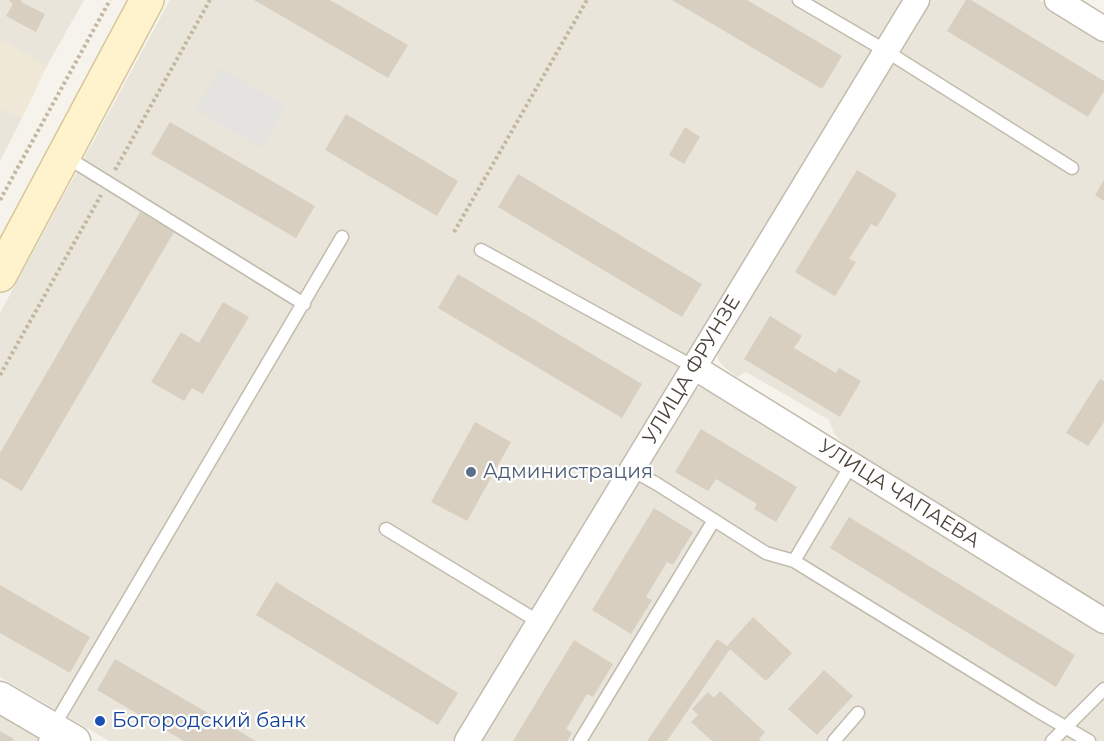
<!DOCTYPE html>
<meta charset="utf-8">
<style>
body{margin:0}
canvas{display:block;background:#f6f3ec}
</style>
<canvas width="1104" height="741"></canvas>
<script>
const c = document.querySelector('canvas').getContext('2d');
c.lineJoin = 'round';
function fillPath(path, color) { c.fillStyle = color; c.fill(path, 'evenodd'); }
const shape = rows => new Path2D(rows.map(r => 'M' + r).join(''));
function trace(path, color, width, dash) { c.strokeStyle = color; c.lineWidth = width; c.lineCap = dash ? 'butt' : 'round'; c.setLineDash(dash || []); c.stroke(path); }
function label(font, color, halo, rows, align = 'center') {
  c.font = font + ' Montserrat,sans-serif'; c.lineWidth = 4.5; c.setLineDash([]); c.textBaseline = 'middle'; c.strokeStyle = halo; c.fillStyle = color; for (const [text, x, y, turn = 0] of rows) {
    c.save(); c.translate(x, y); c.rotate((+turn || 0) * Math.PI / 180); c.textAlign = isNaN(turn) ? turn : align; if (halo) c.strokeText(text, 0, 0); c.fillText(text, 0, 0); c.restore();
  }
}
fillPath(shape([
 [0,0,84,0,47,66,0,40],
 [170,0,904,0,456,741,109,741,0,677,0,313],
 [929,0,1039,0,1104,40,1104,607,857,456,838,438,834,433,829,420,746,372,737,377,725,368,718,360,717,354,718,346],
 [0,107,22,118,0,161],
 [700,387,706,388,832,465,1104,635,1104,741,478,741,690,394,696,389],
 [0,714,46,741,0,741]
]), '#eae5da');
fillPath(shape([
 [0,40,47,66,22,118,0,107]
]), '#efe8d6');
fillPath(shape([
 [220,68,286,106,262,148,196,110]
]), '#e5e3e0');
fillPath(shape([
 [10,0,22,0,21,2,45,14,36,32,6,16,13,4,10,2],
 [254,0,330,0,408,45,388,78],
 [672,0,747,0,842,56,822,89],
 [966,0,971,0,1104,81,1104,91,1088,117,947,31],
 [346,114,458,181,437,216,325,150],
 [170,122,315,206,296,238,151,154],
 [685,127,700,137,684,164,669,155],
 [857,170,897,194,877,227,871,224,849,259,856,262,835,296,795,272],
 [518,174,702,284,682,317,498,207],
 [1104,180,1104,201,1095,195],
 [140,212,174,232,22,491,0,478,0,453],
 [458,274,642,384,622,418,438,308],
 [223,302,249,317,203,394,192,388,184,401,151,382,181,332,199,343],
 [770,316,802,336,794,348,836,373,839,368,861,381,840,417,744,359],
 [1100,379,1104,381,1104,422,1088,446,1066,433],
 [475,422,511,442,467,521,431,502],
 [701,429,797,487,776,522,754,509,757,504,716,479,708,491,675,472],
 [654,508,693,532,673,565,667,562,646,597,652,600,631,634,592,610],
 [849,517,1075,655,1056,687,830,548],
 [276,582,458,693,438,725,256,615],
 [0,585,90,637,70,673,0,633],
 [753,617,792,653,766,681,730,649,667,741,647,741,717,639,727,646],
 [574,640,613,664,593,697,587,694,566,729,572,733,567,741,513,741],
 [115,659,256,741,184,741,97,690],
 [824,670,853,696,817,735,788,709],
 [720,691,765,732,759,739,761,741,712,741,691,722,698,715,692,709,708,692,714,698],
 [0,731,14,739,12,741,0,741]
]), '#d8cfc1');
const service = shape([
 [799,0,886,51,1072,168],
 [65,156,304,304],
 [481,250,694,367],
 [632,470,657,484,766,553,794,561,1036,710,1089,741],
 [386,529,539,622],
 [794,561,851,465],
 [45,741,342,237],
 [580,741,714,520],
 [834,741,858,713],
 [1052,741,1104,689]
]);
const minor = shape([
 [1057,0,1104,29],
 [694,367,1104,621],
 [467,741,917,0]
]);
const tertiary = shape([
 [0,697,75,741]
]);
const secondary = shape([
 [0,275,147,0]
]);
trace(service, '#c2bbae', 15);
trace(minor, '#c2bbae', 27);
trace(tertiary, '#c2bbae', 33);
trace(secondary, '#d6c79b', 36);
trace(shape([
 [115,170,210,0],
 [0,200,110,0],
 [454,232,587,0],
 [0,375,101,195]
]), '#c4b79f', 4, [3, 3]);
trace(service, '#fff', 12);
trace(minor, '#fff', 24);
trace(tertiary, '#fff', 30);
trace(secondary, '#fff3cd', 33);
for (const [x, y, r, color] of [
 [471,472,6,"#5c6f8a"],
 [100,721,6,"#1a4fb4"]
]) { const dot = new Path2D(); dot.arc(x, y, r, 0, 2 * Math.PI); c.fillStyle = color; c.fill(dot); trace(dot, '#fff', 2); }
label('20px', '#4b4439', '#fff', [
 ["УЛИЦА ФРУНЗЕ",692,370,-59],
 ["УЛИЦА ЧАПАЕВА",899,494,32]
]);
label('20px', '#4e5e75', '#fff', [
 ["Администрация",483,472]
], 'left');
label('20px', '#164399', '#fff', [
 ["Богородский банк",112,721]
], 'left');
</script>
